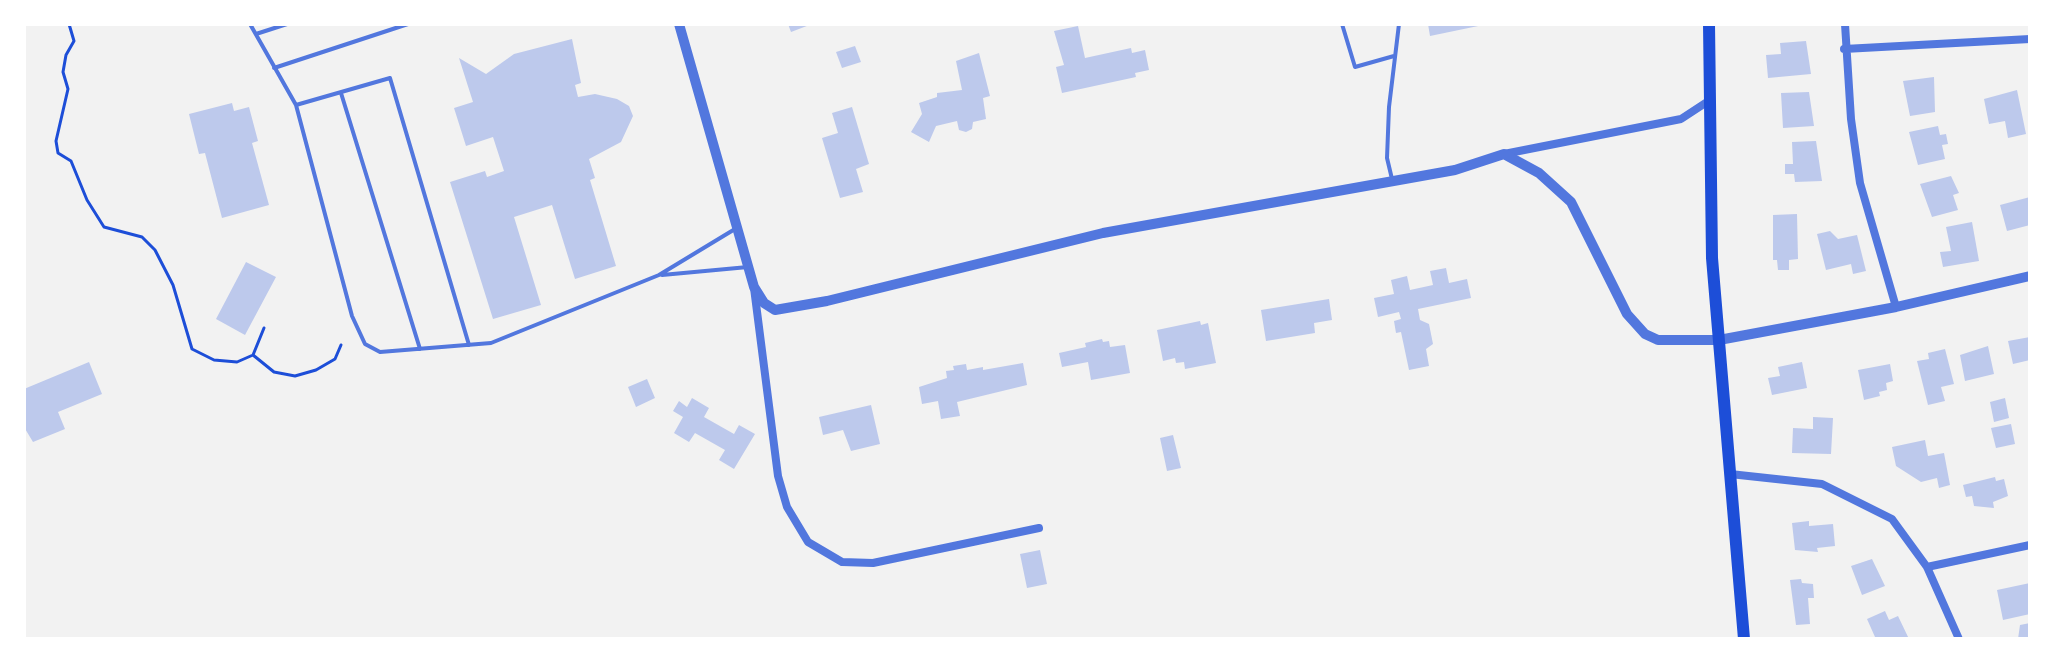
<!DOCTYPE html>
<style>
body{margin:0}
#map{position:relative;width:2054px;height:663px;overflow:hidden;background:#f2f2f2;font-family:"Archivo Narrow",sans-serif}
canvas{display:block}
.frame{position:absolute;inset:0;border:26px solid #fff;pointer-events:none}
</style>
<div id="map">
<canvas width="2054" height="663"></canvas>
<div class="frame"></div>
</div>
<script>
const c = document.querySelector('canvas').getContext('2d');
c.lineJoin = 'round';
function fillPath(path, color) { c.fillStyle = color; c.fill(path, 'evenodd'); }
const shape = rows => new Path2D(rows.map(r => 'M' + r).join(''));
function trace(path, color, width, dash) { c.strokeStyle = color; c.lineWidth = width; c.lineCap = dash ? 'butt' : 'round'; c.setLineDash(dash || []); c.stroke(path); }
fillPath(shape([
 [788,24,812,24,791,32],
 [1428,24,1483,24,1483,25,1430,36],
 [1078,26,1085,58,1131,48,1132,53,1145,50,1149,70,1135,73,1136,77,1062,93,1056,67,1064,65,1054,31],
 [572,39,581,83,575,85,578,97,595,94,617,99,629,106,633,116,621,142,589,159,595,178,590,180,616,266,575,279,552,205,514,217,541,305,493,319,450,182,485,171,487,177,504,171,493,137,466,146,454,108,473,102,459,58,486,74,514,54],
 [1806,41,1811,74,1768,78,1766,55,1781,54,1780,43],
 [855,46,861,62,842,68,836,52],
 [979,53,990,96,983,98,986,119,973,122,972,129,966,132,959,130,957,121,936,126,929,142,911,132,922,114,919,103,937,97,937,93,962,90,956,61],
 [1934,77,1935,112,1910,116,1903,81],
 [2017,90,2026,134,2008,138,2005,121,1989,124,1984,99],
 [1809,92,1814,126,1783,128,1781,93],
 [232,103,234,111,249,107,258,141,252,143,269,205,222,218,205,153,199,154,189,114],
 [852,107,869,164,856,169,863,192,840,198,822,138,838,133,832,113],
 [1938,126,1940,135,1946,134,1948,144,1942,145,1945,159,1918,165,1909,132],
 [1816,141,1822,181,1795,182,1794,174,1785,174,1785,164,1793,164,1792,142],
 [1951,176,1959,193,1953,195,1958,210,1932,217,1920,184],
 [2030,197,2030,225,2007,231,2000,205],
 [1797,214,1798,259,1789,260,1789,270,1778,270,1777,260,1773,260,1773,215],
 [1972,222,1979,261,1943,267,1940,252,1951,251,1946,227],
 [1830,231,1838,239,1857,235,1866,271,1853,274,1851,264,1826,270,1817,234],
 [246,262,276,277,245,335,216,319],
 [1446,268,1449,283,1467,279,1471,298,1418,309,1420,320,1429,324,1433,344,1426,349,1429,366,1409,370,1401,332,1396,333,1394,321,1401,319,1399,312,1378,317,1374,298,1394,294,1391,280,1407,276,1410,290,1433,285,1430,271],
 [1329,299,1332,320,1314,323,1315,333,1266,341,1261,310],
 [1200,321,1201,325,1208,323,1216,363,1185,369,1184,362,1176,363,1175,358,1163,361,1157,330],
 [2030,337,2030,360,2013,364,2008,341],
 [1102,339,1103,342,1109,341,1110,347,1125,345,1130,373,1091,380,1088,362,1062,367,1059,353,1086,347,1085,343],
 [1988,346,1994,374,1965,381,1960,355],
 [1945,349,1954,384,1941,387,1945,401,1928,405,1917,361,1929,359,1928,353],
 [89,362,102,394,58,412,65,429,33,442,24,427,24,389],
 [1802,362,1807,388,1772,395,1768,378,1780,376,1778,367],
 [1023,363,1027,385,957,402,960,416,941,419,938,401,922,404,919,387,947,378,946,371,954,370,953,366,966,364,967,370,983,367,983,370],
 [1890,364,1893,381,1886,383,1887,390,1879,392,1880,396,1864,400,1858,370],
 [647,379,655,398,636,407,628,387],
 [692,398,709,408,704,417,734,434,739,425,755,434,734,469,719,460,725,450,695,433,689,442,674,433,683,417,673,411,679,401,687,407],
 [2005,398,2009,418,1994,422,1990,402],
 [871,405,880,444,851,451,843,430,823,435,819,417],
 [1813,417,1833,418,1831,454,1792,453,1793,428,1813,429],
 [2011,424,2015,444,1996,448,1991,428],
 [1173,435,1181,468,1167,471,1160,438],
 [1925,440,1928,456,1944,453,1950,485,1939,488,1937,478,1921,482,1896,466,1892,447],
 [1995,477,1996,481,2004,479,2008,496,1993,502,1994,508,1974,506,1972,496,1966,497,1963,485],
 [1809,521,1809,526,1833,524,1835,546,1817,548,1818,552,1795,550,1792,523],
 [1040,550,1047,584,1027,588,1020,554],
 [1872,559,1885,586,1862,595,1851,566],
 [1801,579,1802,583,1813,584,1814,598,1808,598,1810,624,1796,625,1790,580],
 [2030,583,2030,614,2003,620,1997,590],
 [1885,611,1889,620,1898,616,1909,639,1875,637,1867,619],
 [2030,623,2030,639,2018,639,2020,625]
]), '#bdc9ec');
trace(shape([
 [69,24,74,41,66,55,63,72,68,89,56,141,58,153,71,161,87,200,104,227,142,237,155,250,173,285,192,349,214,360,237,362,253,355,264,328],
 [253,355,274,372,295,376,316,370,335,359,341,345]
]), '#1d4ed8', 3);
trace(shape([
 [250,24,296,105,390,78,469,345],
 [1342,24,1355,67,1394,56],
 [256,34,287,24],
 [274,68,408,24],
 [341,93,420,349],
 [296,105,352,316,365,344,380,352,491,343,659,275,735,229],
 [1392,179,1387,158,1389,107,1399,24],
 [662,275,748,267]
]), '#5277de', 4);
trace(shape([
 [1845,24,1851,119,1860,183,1896,307],
 [1844,49,2030,39],
 [1504,154,1681,119,1710,100],
 [754,288,778,476,787,507,808,542,842,562,873,563,1039,528],
 [1730,474,1822,484,1892,519,1927,567,1959,639],
 [1927,567,2030,545]
]), '#5277de', 8);
trace(shape([
 [679,24,754,287,764,303,775,310,827,301,1103,233,1455,170,1504,154,1539,173,1571,202,1627,314,1645,334,1658,340,1719,340,1896,307,2030,276]
]), '#5277de', 10);
trace(shape([
 [1709,24,1712,258,1744,639]
]), '#1d4ed8', 12);
</script>
